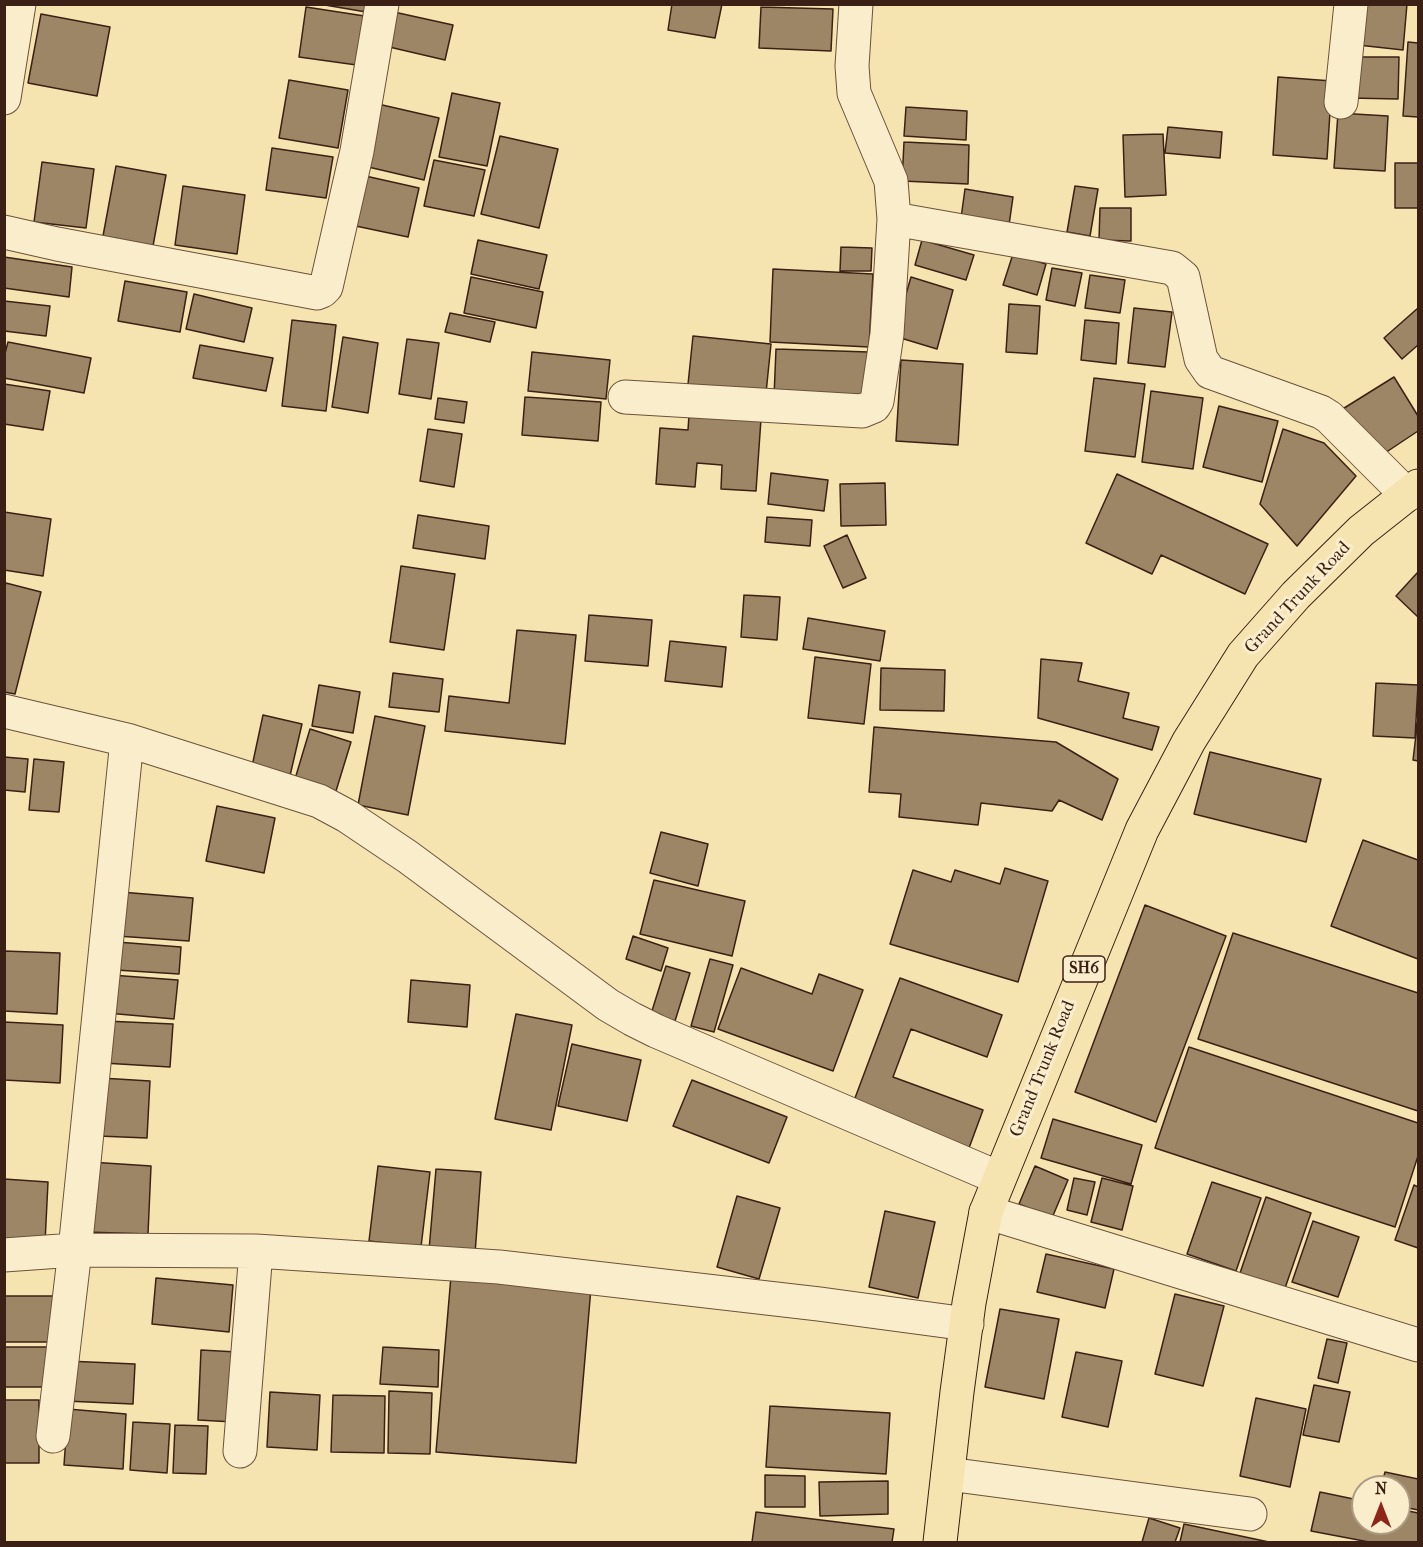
<!DOCTYPE html>
<style>
body{margin:0}
#map{position:relative;width:1423px;height:1547px;overflow:hidden;background:#f6e4b0;font-family:"IM FELL French Canon",serif}
canvas{display:block}
.frame{position:absolute;inset:0;border:6px solid #3b2115;pointer-events:none}
.north{position:absolute;left:1351px;top:1475px;width:60px;height:60px;box-sizing:border-box;background:#f9edcc;border:2px solid #ad9b83;border-radius:50%;rotate:0deg;font-size:16px;font-weight:700;line-height:24px;text-align:center;color:#3b2115}
.north::after{content:'';display:block;margin:auto;width:21px;height:27px;background:#8f2418;clip-path:polygon(50% 0,100% 100%,50% 72%,0 100%)}
</style>
<div id="map">
<canvas width="1423" height="1547"></canvas>
<div class="frame"></div>
<div class="north">N</div>
</div>
<script>
const c = document.querySelector('canvas').getContext('2d');
c.lineJoin = 'round';
function fillPath(path, color) { c.fillStyle = color; c.fill(path, 'evenodd'); }
const shape = rows => new Path2D(rows.map(r => 'M' + r).join(''));
function trace(path, color, width, dash) { c.strokeStyle = color; c.lineWidth = width; c.lineCap = dash ? 'butt' : 'round'; c.setLineDash(dash || []); c.stroke(path); }
function label(font, color, halo, rows, align = 'center') {
  c.font = font + ' "IM FELL French Canon",serif'; c.lineWidth = 6; c.setLineDash([]); c.textBaseline = 'middle'; c.strokeStyle = halo; c.fillStyle = color; for (const [text, x, y, turn = 0] of rows) {
    c.save(); c.translate(x, y); c.rotate((+turn || 0) * Math.PI / 180); c.textAlign = isNaN(turn) ? turn : align; if (halo) c.strokeText(text, 0, 0); c.fillText(text, 0, 0); c.restore();
  }
}
const building = shape([
 [319,4,373,4,372,13,319,4],
 [672,4,722,4,715,38,668,30,672,4],
 [1353,4,1407,4,1403,50,1349,44,1353,4],
 [306,7,371,17,364,66,299,57,306,7],
 [761,7,833,9,831,51,759,48,761,7],
 [394,12,453,25,445,60,385,46,394,12],
 [41,14,110,27,97,96,28,83,41,14],
 [1408,42,1418,43,1418,117,1403,116,1408,42],
 [1350,57,1399,57,1398,99,1349,98,1350,57],
 [1278,77,1332,81,1327,159,1273,155,1278,77],
 [289,80,348,90,338,148,279,138,289,80],
 [452,93,500,103,487,166,439,157,452,93],
 [378,104,439,118,424,180,364,166,378,104],
 [906,107,967,111,966,140,904,136,906,107],
 [1338,113,1388,116,1385,171,1334,168,1338,113],
 [1168,127,1222,132,1220,158,1165,153,1168,127],
 [1163,134,1166,195,1125,197,1123,135,1163,134],
 [500,136,558,149,539,228,481,214,500,136],
 [904,142,969,145,968,184,902,181,904,142],
 [272,148,333,157,326,198,266,190,272,148],
 [434,160,485,170,474,216,424,206,434,160],
 [42,162,94,169,86,228,34,222,42,162],
 [1395,163,1418,163,1418,208,1395,208,1395,163],
 [116,166,166,175,153,246,103,236,116,166],
 [361,175,419,188,408,237,351,225,361,175],
 [183,186,245,195,237,254,175,245,183,186],
 [1075,186,1098,189,1090,236,1067,232,1075,186],
 [965,189,1013,197,1009,225,961,218,965,189],
 [1100,208,1131,208,1131,241,1099,240,1100,208],
 [478,240,547,255,539,289,471,274,478,240],
 [922,240,974,255,966,280,915,265,922,240],
 [841,247,872,248,871,271,840,271,841,247],
 [1013,254,1046,264,1037,295,1003,285,1013,254],
 [4,257,72,267,69,297,4,288,4,257],
 [1052,268,1082,273,1075,306,1046,300,1052,268],
 [773,269,873,274,869,347,770,342,773,269],
 [1090,275,1125,280,1120,313,1085,308,1090,275],
 [471,277,543,292,536,328,464,313,471,277],
 [911,277,953,290,937,349,894,336,911,277],
 [125,281,187,292,180,332,118,321,125,281],
 [194,294,252,308,244,342,186,329,194,294],
 [4,301,50,306,46,336,4,331,4,301],
 [1009,304,1040,306,1037,354,1006,352,1009,304],
 [1134,308,1172,312,1165,367,1128,363,1134,308],
 [1418,308,1418,345,1402,359,1384,338,1418,308],
 [450,313,495,322,490,342,445,332,450,313],
 [292,320,336,325,326,411,282,406,292,320],
 [1085,320,1119,323,1116,364,1081,360,1085,320],
 [693,336,771,344,765,403,687,394,693,336],
 [343,337,378,343,368,413,332,407,343,337],
 [407,339,439,343,431,399,399,394,407,339],
 [8,342,91,358,84,393,4,378,4,357,8,342],
 [200,345,273,358,266,391,193,378,200,345],
 [776,349,869,352,867,400,774,397,776,349],
 [532,352,610,360,606,399,528,391,532,352],
 [901,360,963,364,958,445,896,441,901,360],
 [1394,377,1418,416,1418,431,1373,461,1341,410,1394,377],
 [1094,378,1145,384,1135,457,1085,451,1094,378],
 [4,384,50,391,43,430,4,424,4,384],
 [1151,391,1203,398,1193,469,1142,462,1151,391],
 [525,397,601,402,598,441,522,435,525,397],
 [438,398,467,402,464,423,435,419,438,398],
 [1219,406,1278,421,1262,482,1203,467,1219,406],
 [689,415,761,419,756,491,721,489,722,465,697,463,695,487,656,484,660,428,688,430,689,415],
 [428,429,462,434,454,487,420,481,428,429],
 [1283,429,1324,443,1356,476,1297,546,1260,504,1283,429],
 [771,473,828,480,824,511,768,504,771,473],
 [1117,474,1268,544,1245,594,1161,555,1152,574,1086,543,1117,474],
 [885,483,886,525,841,526,840,484,885,483],
 [4,512,51,519,43,576,4,570,4,512],
 [418,515,489,526,485,559,413,548,418,515],
 [767,517,812,520,810,546,765,542,767,517],
 [847,535,866,578,843,588,824,546,847,535],
 [401,566,455,574,444,650,390,642,401,566],
 [1418,572,1418,617,1396,596,1418,572],
 [6,583,41,592,15,694,4,692,4,590,6,583],
 [744,595,780,597,777,640,741,637,744,595],
 [589,615,652,620,648,666,585,661,589,615],
 [808,618,885,631,880,661,803,649,808,618],
 [517,630,576,635,565,744,445,731,449,696,509,703,517,630],
 [670,641,726,647,722,687,665,681,670,641],
 [815,657,871,664,864,724,808,718,815,657],
 [1041,659,1082,663,1078,681,1129,693,1123,718,1159,727,1152,750,1038,718,1041,659],
 [881,668,945,670,944,711,880,710,881,668],
 [393,673,443,679,439,712,389,707,393,673],
 [1376,683,1418,685,1415,738,1373,736,1376,683],
 [319,685,360,692,353,733,312,726,319,685],
 [263,715,302,724,289,780,251,771,263,715],
 [375,716,425,726,408,815,358,805,375,716],
 [1418,718,1418,761,1413,760,1418,718],
 [874,727,1056,742,1118,779,1102,820,1059,800,1052,811,981,803,978,825,899,817,901,794,869,792,874,727],
 [310,729,351,742,336,791,295,779,310,729],
 [1210,752,1321,779,1306,842,1194,814,1210,752],
 [4,757,28,759,25,792,4,790,4,757],
 [34,759,64,762,59,812,29,810,34,759],
 [217,806,275,818,264,873,206,861,217,806],
 [661,832,708,844,698,886,650,873,661,832],
 [1363,840,1418,860,1418,959,1331,926,1363,840],
 [1005,868,1048,881,1018,982,890,944,913,870,951,882,955,870,1000,884,1005,868],
 [654,880,745,901,732,956,640,934,654,880],
 [121,892,193,898,189,941,117,936,121,892],
 [1145,905,1226,936,1156,1122,1075,1092,1145,905],
 [1233,933,1418,993,1418,1111,1198,1039,1233,933],
 [633,936,668,948,661,971,626,959,633,936],
 [117,942,181,947,179,974,116,970,117,942],
 [4,951,60,953,57,1014,4,1011,4,951],
 [710,959,733,965,714,1032,691,1026,710,959],
 [666,966,690,973,675,1021,651,1014,666,966],
 [741,968,812,994,819,974,863,990,833,1071,718,1029,741,968],
 [111,975,178,980,174,1019,107,1013,111,975],
 [900,978,1002,1015,987,1057,911,1029,893,1077,983,1110,969,1148,852,1106,900,978],
 [411,980,470,985,467,1027,408,1022,411,980],
 [516,1014,572,1025,551,1130,495,1119,516,1014],
 [105,1021,173,1024,170,1067,103,1063,105,1021],
 [4,1022,63,1025,60,1083,4,1080,4,1022],
 [572,1044,641,1060,627,1121,558,1106,572,1044],
 [1189,1047,1418,1123,1418,1156,1395,1227,1155,1148,1189,1047],
 [101,1078,150,1081,147,1138,98,1136,101,1078],
 [692,1080,787,1117,769,1163,673,1126,692,1080],
 [1053,1119,1142,1145,1131,1184,1041,1158,1053,1119],
 [90,1162,151,1166,148,1234,86,1232,90,1162],
 [378,1166,430,1172,421,1247,369,1241,378,1166],
 [1035,1166,1068,1180,1052,1218,1019,1204,1035,1166],
 [436,1169,481,1172,475,1254,429,1250,436,1169],
 [1074,1178,1095,1182,1087,1215,1067,1210,1074,1178],
 [1102,1178,1133,1186,1122,1230,1091,1222,1102,1178],
 [4,1179,48,1182,45,1243,4,1241,4,1179],
 [1212,1182,1261,1198,1236,1271,1187,1254,1212,1182],
 [1414,1185,1418,1187,1418,1248,1395,1240,1414,1185],
 [737,1196,780,1208,759,1279,717,1267,737,1196],
 [1266,1197,1311,1213,1284,1291,1239,1276,1266,1197],
 [885,1211,935,1222,918,1298,869,1287,885,1211],
 [1313,1221,1359,1237,1338,1297,1292,1282,1313,1221],
 [1046,1254,1114,1269,1105,1308,1037,1292,1046,1254],
 [451,1276,591,1288,576,1463,436,1452,451,1276],
 [156,1278,233,1285,229,1332,152,1324,156,1278],
 [1175,1294,1224,1306,1203,1386,1155,1374,1175,1294],
 [4,1296,53,1296,53,1342,4,1342,4,1296],
 [1000,1309,1059,1319,1044,1399,985,1387,1000,1309],
 [1327,1339,1347,1343,1338,1383,1318,1378,1327,1339],
 [4,1347,53,1347,53,1387,4,1387,4,1347],
 [383,1347,439,1350,438,1387,380,1384,383,1347],
 [201,1350,237,1352,234,1422,198,1420,201,1350],
 [1076,1352,1122,1361,1108,1427,1062,1417,1076,1352],
 [67,1361,135,1364,133,1404,65,1401,67,1361],
 [1314,1385,1350,1392,1339,1442,1303,1435,1314,1385],
 [389,1391,432,1393,430,1454,388,1453,389,1391],
 [270,1392,320,1395,317,1450,267,1447,270,1392],
 [333,1395,385,1396,384,1453,331,1452,333,1395],
 [1256,1398,1306,1409,1290,1487,1240,1476,1256,1398],
 [4,1400,39,1400,39,1463,4,1463,4,1400],
 [770,1406,890,1413,886,1474,766,1467,770,1406],
 [68,1409,126,1414,123,1469,64,1465,68,1409],
 [133,1422,170,1424,167,1473,130,1470,133,1422],
 [175,1425,208,1426,206,1474,173,1473,175,1425],
 [1385,1472,1418,1479,1418,1510,1399,1506,1399,1487,1381,1487,1385,1472],
 [765,1475,805,1476,805,1507,765,1507,765,1475],
 [888,1481,888,1514,820,1516,819,1482,888,1481],
 [1320,1492,1363,1501,1363,1523,1399,1523,1399,1509,1418,1513,1418,1542,1369,1542,1311,1531,1320,1492],
 [756,1512,894,1529,892,1542,752,1542,756,1512],
 [1149,1518,1180,1528,1175,1542,1142,1542,1149,1518],
 [1184,1524,1269,1542,1180,1542,1184,1524]
]);
fillPath(building, '#9c8666');
trace(building, '#3b2115', 1.5);
const street = shape([
 [4,98,19,4],
 [1341,102,1351,4],
 [894,219,1172,268,1183,277,1201,359,1210,372,1321,412,1329,417,1407,495],
 [4,232,57,244,317,293,322,291,326,287,357,151,382,4],
 [625,397,862,411,874,406,877,401,887,334,894,219,891,181,854,93,852,66,856,4],
 [4,711,127,740,319,801,347,816,408,857,608,1005,632,1019,656,1031,999,1178],
 [986,1212,1418,1345],
 [4,1255,75,1250,256,1251,499,1267,819,1304,967,1324],
 [53,1436,75,1250,127,740],
 [240,1451,256,1251],
 [948,1474,1250,1514]
]);
const primary = shape([
 [940,1542,957,1392,969,1303,986,1212,1142,830,1189,741,1243,655,1296,595,1361,531,1418,486]
]);
trace(street, '#6a523c', 35);
trace(primary, '#3b2115', 35);
trace(street, '#f9edcc', 33);
trace(primary, '#f6e4b0', 33);
for (const [x, y, w] of [
 [1084,969,42]
]) { const box = new Path2D(); box.roundRect(x - w / 2, y - 13, w, 26, 4.5); c.fillStyle = '#f9edcc'; c.fill(box); trace(box, '#3b2115', 1.5); }
label('bold 16px', '#3b2115', null, [
 ["SH6",1084,969]
]);
label('18px', '#3b2115', '#f9edcc', [
 ["Grand Trunk Road",1298,598,-47],
 ["Grand Trunk Road",1043,1069,-68]
]);
</script>
